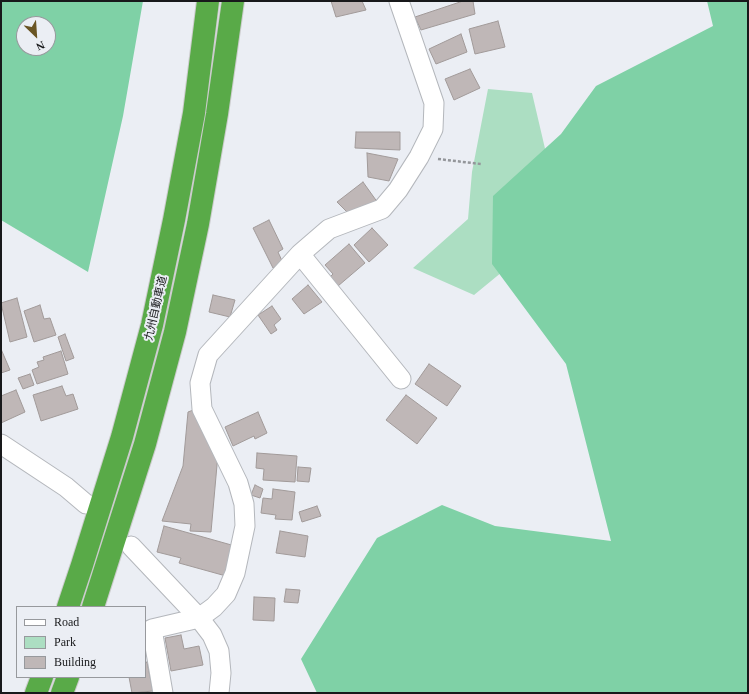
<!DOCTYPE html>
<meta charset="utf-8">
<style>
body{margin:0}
#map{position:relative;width:749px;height:694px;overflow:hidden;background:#ebeef4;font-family:Georgia,serif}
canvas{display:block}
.frame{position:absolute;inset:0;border:2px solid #18191b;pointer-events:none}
.legend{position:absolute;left:16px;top:606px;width:130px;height:72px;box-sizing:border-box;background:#ebeef4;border:1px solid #97999d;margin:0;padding:5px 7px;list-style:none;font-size:12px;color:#18191b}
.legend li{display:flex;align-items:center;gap:8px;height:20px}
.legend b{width:20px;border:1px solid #97999d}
.north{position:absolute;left:16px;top:16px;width:40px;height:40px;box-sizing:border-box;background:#ebeef4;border:1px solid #97999d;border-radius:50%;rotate:155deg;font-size:11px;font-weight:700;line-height:16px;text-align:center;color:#18191b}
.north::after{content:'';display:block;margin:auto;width:14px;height:18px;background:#6a5524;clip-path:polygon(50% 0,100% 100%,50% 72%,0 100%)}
</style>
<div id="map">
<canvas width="749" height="694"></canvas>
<div class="frame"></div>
<ul class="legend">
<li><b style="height:5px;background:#fff"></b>Road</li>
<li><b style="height:11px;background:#acdec2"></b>Park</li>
<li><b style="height:11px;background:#bfb7b7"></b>Building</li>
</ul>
<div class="north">N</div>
</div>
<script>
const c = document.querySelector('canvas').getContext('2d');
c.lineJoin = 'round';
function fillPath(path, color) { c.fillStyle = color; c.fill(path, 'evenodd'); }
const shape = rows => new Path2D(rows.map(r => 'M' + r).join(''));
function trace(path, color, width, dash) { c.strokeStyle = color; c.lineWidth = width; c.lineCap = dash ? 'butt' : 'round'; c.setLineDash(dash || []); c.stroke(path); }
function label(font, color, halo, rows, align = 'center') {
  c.font = font + ' Georgia,"Noto Sans JP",serif'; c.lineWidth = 4; c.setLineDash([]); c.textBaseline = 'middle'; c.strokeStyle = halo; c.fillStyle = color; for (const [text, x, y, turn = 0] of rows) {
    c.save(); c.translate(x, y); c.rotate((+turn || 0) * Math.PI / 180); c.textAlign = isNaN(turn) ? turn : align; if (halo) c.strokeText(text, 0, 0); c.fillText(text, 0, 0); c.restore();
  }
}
fillPath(shape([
 [488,89,532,93,554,187,547,235,474,295,413,268,468,219,472,172]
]), '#acdec2');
fillPath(shape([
 [1,1,143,1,123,116,88,272,1,220],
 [24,24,48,24,48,48,24,48],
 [707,1,748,1,748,693,317,693,301,659,377,538,442,505,495,526,611,541,566,364,492,264,493,196,561,134,596,86,713,26]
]), '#7fd1a6');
const building = shape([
 [331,1,362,1,366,10,336,17,331,1],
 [463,1,473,1,475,14,421,30,415,17,463,1],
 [498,21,505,47,475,54,469,29,498,21],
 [461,34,467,52,436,64,429,49,461,34],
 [470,69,480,88,454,100,445,79,470,69],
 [356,132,400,132,400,150,355,148,356,132],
 [367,153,398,159,389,181,368,177,367,153],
 [363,182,378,203,347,212,337,202,363,182],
 [269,220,283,249,278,252,283,263,273,268,253,228,269,220],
 [372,228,388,245,369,262,354,245,372,228],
 [349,244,365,263,338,286,330,277,333,274,325,265,349,244],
 [308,285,322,302,304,314,292,299,308,285],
 [213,295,235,300,230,317,209,312,213,295],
 [17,298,27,337,10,342,1,303,17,298],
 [40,305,44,319,50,318,56,335,34,342,24,311,40,305],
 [272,306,281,319,274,325,277,330,271,334,258,315,272,306],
 [65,334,74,358,66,361,58,337,65,334],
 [1,349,10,370,1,373,1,349],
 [61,351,68,374,37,384,32,370,39,367,37,362,44,360,43,357,61,351],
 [429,364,461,386,447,406,415,384,429,364],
 [30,374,34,385,23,389,18,378,30,374],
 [62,386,66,396,73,394,78,409,41,421,33,395,62,386],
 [16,390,25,412,1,423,1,396,16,390],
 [406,395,437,418,417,444,386,420,406,395],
 [196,409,218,454,211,532,190,531,191,524,162,521,183,466,188,412,196,409],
 [258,412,267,433,255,439,254,436,233,446,225,427,258,412],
 [257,453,297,456,295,482,263,480,264,469,256,468,257,453],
 [298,467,311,468,309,482,297,481,298,467],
 [255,485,263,489,260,498,251,495,255,485],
 [273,489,295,492,292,520,275,519,276,515,261,513,263,498,272,499,273,489],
 [317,506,321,516,302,522,299,512,317,506],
 [164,526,235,546,226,576,179,563,181,558,157,552,164,526],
 [280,531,308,536,305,557,276,553,280,531],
 [286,589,300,590,298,603,284,602,286,589],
 [254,597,275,598,274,621,253,620,254,597],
 [181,635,184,649,199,646,203,665,171,671,165,638,181,635],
 [147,662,153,691,132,693,129,677,145,677,145,663,147,662]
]);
fillPath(building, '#bfb7b7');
trace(building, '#a19a99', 1);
const street = shape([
 [300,254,401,379],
 [1,444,66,487,86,504],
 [131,546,199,618,212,635,219,651,221,673,219,693],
 [163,693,152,629,199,618,214,607,226,594,235,573,245,526,244,504,238,483,202,409,200,383,208,355,300,254,329,229,382,209,398,190,419,157,433,129,434,103,399,1]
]);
const highway = shape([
 [68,607,82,565,122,437,152,325,174,220,194,113,208,1],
 [93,607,145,444,175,332,198,224,217,114,233,1],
 [36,693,42,677],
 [62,693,68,677]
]);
trace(street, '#b4b7bc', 21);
trace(highway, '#cccccd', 24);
trace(shape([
 [438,159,481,164]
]), '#94969a', 2.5, [3, 2]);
trace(street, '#fff', 19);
trace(highway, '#59aa48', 22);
label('11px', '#18191b', '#ebeef4', [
 ["九州自動車道",155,308,-77]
]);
</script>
